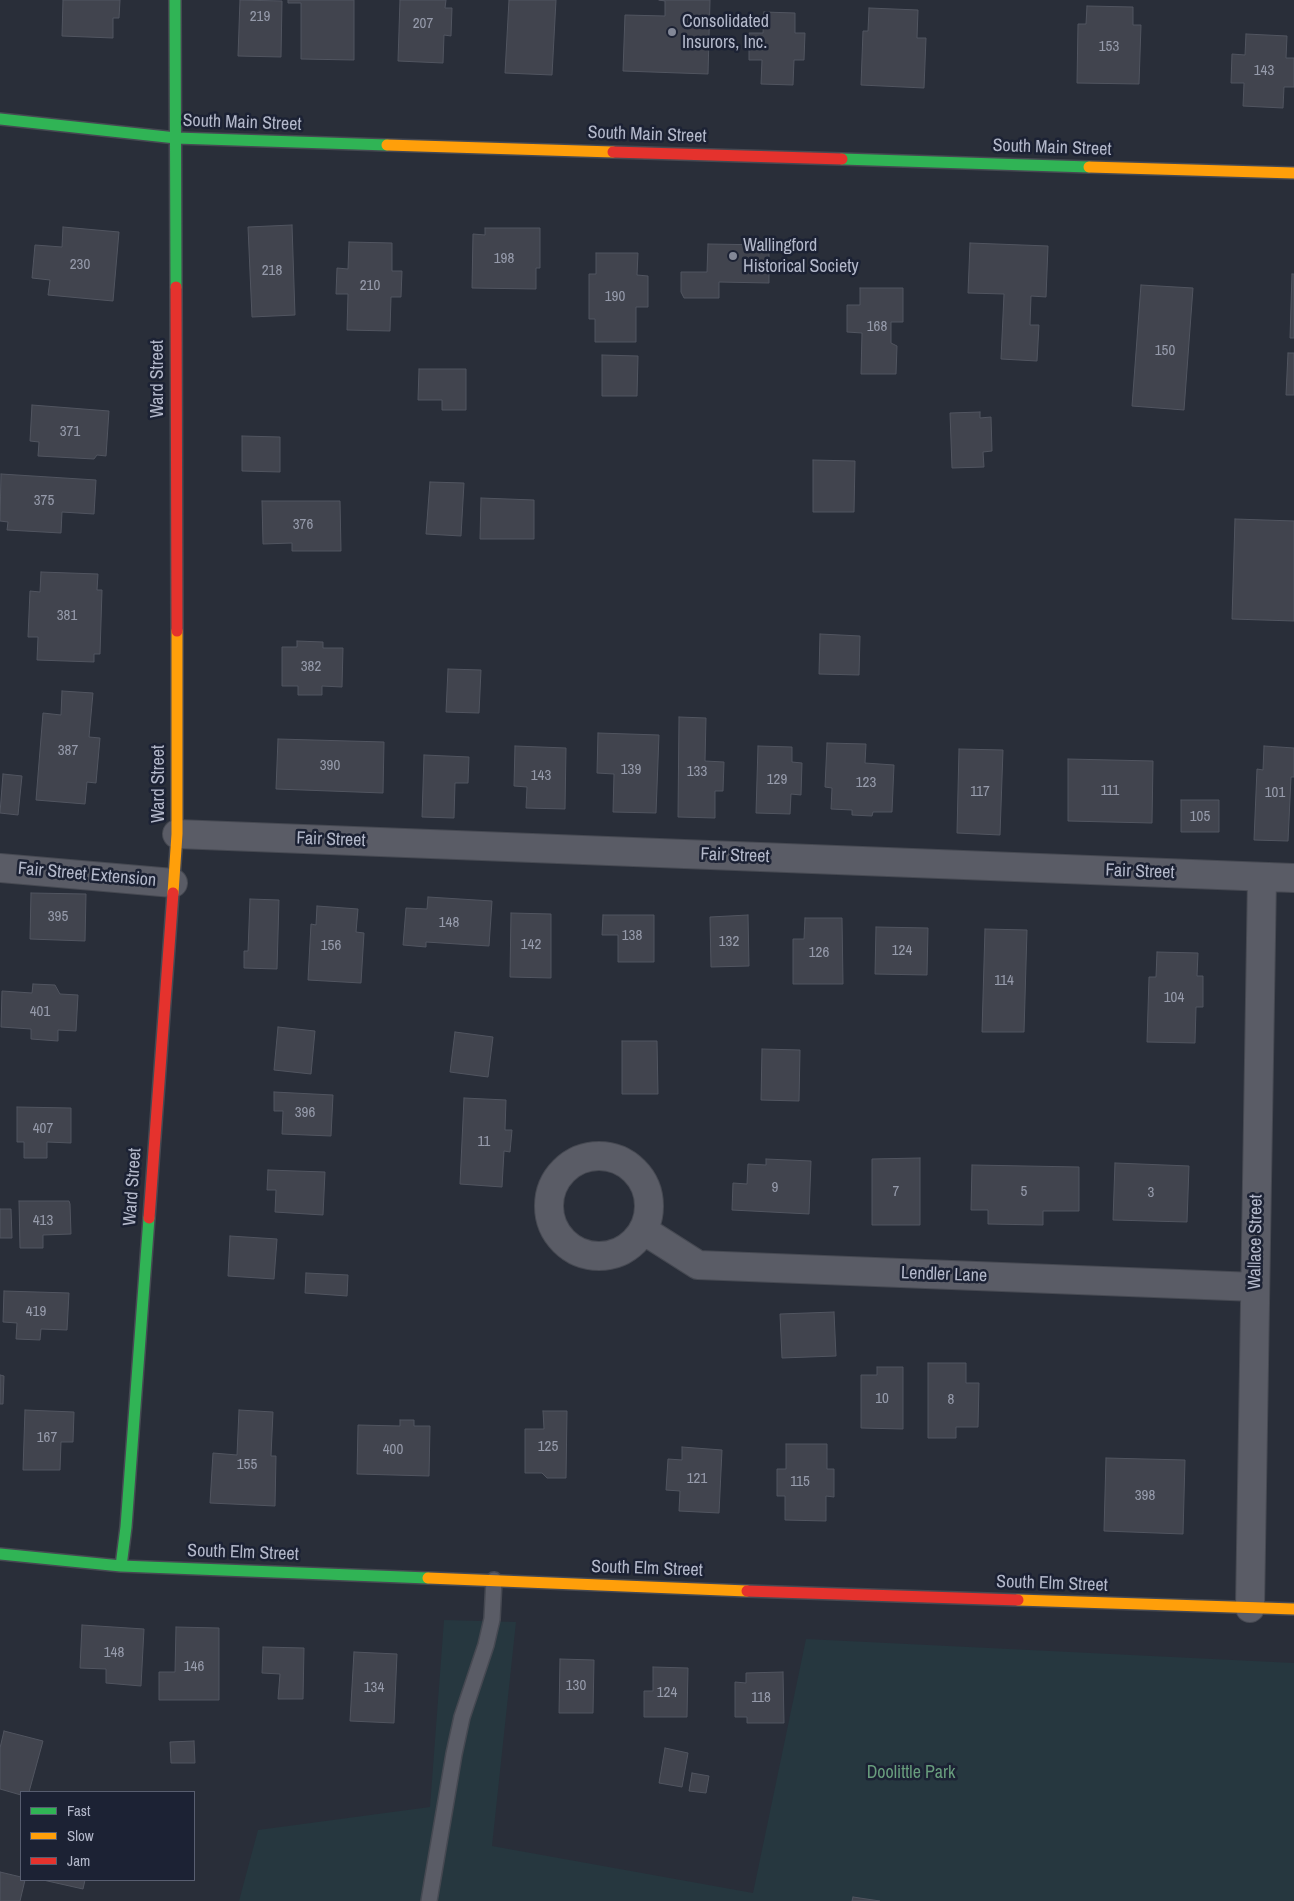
<!DOCTYPE html>
<style>
body{margin:0}
#map{position:relative;width:1294px;height:1901px;overflow:hidden;background:#292e39;font-family:"Archivo Narrow",sans-serif}
canvas{display:block}
.legend{position:absolute;left:20px;top:1791px;width:175px;height:90px;box-sizing:border-box;background:#1c2234;border:1px solid #585e70;margin:0;padding:6px 9px;list-style:none;font-size:15px;color:#b3b8ca}
.legend li{display:flex;align-items:center;gap:10px;height:25px}
.legend b{width:25px;border:1px solid #585e70}
</style>
<div id="map">
<canvas width="1294" height="1901"></canvas>
<ul class="legend">
<li><b style="height:6px;background:#30b455"></b>Fast</li>
<li><b style="height:6px;background:#ff9f0a"></b>Slow</li>
<li><b style="height:6px;background:#e5322d"></b>Jam</li>
</ul>
</div>
<script>
const c = document.querySelector('canvas').getContext('2d');
c.lineJoin = 'round';
function fillPath(path, color) { c.fillStyle = color; c.fill(path, 'evenodd'); }
const shape = rows => new Path2D(rows.map(r => 'M' + r).join(''));
function trace(path, color, width, dash) { c.strokeStyle = color; c.lineWidth = width; c.lineCap = dash ? 'butt' : 'round'; c.setLineDash(dash || []); c.stroke(path); }
function label(font, color, halo, rows, align = 'center') {
  c.font = font + ' "Archivo Narrow",sans-serif'; c.lineWidth = 5; c.setLineDash([]); c.textBaseline = 'middle'; c.strokeStyle = halo; c.fillStyle = color; for (const [text, x, y, turn = 0] of rows) {
    c.save(); c.translate(x, y); c.rotate((+turn || 0) * Math.PI / 180); c.textAlign = isNaN(turn) ? turn : align; if (halo) c.strokeText(text, 0, 0); c.fillText(text, 0, 0); c.restore();
  }
}
fillPath(shape([
 [444,1620,516,1622,492,1846,753,1893,806,1639,1294,1663,1294,1901,239,1901,258,1830,430,1807]
]), '#26373f');
const building = shape([
 [63,0,120,0,119,18,113,18,113,38,62,36,63,0],
 [240,0,282,1,281,57,238,56,240,0],
 [288,0,354,0,354,60,301,59,301,3,288,3,288,0],
 [400,0,446,0,445,8,452,8,451,36,444,35,443,63,398,61,400,0],
 [509,0,556,0,552,75,505,73,509,0],
 [659,0,710,0,708,74,623,71,625,15,665,16,665,1,659,0],
 [1087,6,1133,7,1133,25,1141,25,1139,84,1077,83,1078,24,1086,24,1087,6],
 [869,8,918,10,917,38,926,38,924,88,861,85,863,31,868,31,869,8],
 [764,12,795,13,795,33,805,33,804,60,794,60,793,85,761,84,762,60,749,60,749,33,763,33,764,12],
 [1246,34,1287,36,1286,58,1294,58,1294,87,1284,87,1283,108,1243,106,1244,83,1231,83,1232,54,1245,55,1246,34],
 [292,225,295,315,252,317,248,227,292,225],
 [63,227,119,232,113,301,48,295,50,280,32,278,35,245,62,247,63,227],
 [485,228,540,228,540,268,536,268,536,289,472,288,473,234,485,235,485,228],
 [349,242,392,243,392,271,402,271,401,297,391,297,390,331,347,330,348,294,336,294,337,268,348,269,349,242],
 [970,243,1048,246,1046,297,1031,296,1030,325,1039,325,1037,361,1001,359,1004,294,968,293,970,243],
 [708,244,769,245,769,283,719,282,719,298,684,298,681,292,681,272,707,272,708,244],
 [596,253,638,253,637,275,648,276,648,307,636,307,636,342,595,342,595,319,589,319,589,274,596,274,596,253],
 [1292,274,1294,274,1294,338,1290,338,1292,274],
 [1141,285,1193,288,1184,410,1132,406,1141,285],
 [860,288,903,288,903,322,891,322,891,343,897,346,896,374,861,374,862,333,847,332,847,305,860,305,860,288],
 [1288,353,1294,353,1294,395,1286,395,1288,353],
 [602,355,638,356,637,396,602,396,602,355],
 [419,369,466,369,466,410,442,410,442,400,418,400,419,369],
 [32,405,109,411,106,456,97,455,94,459,38,456,39,442,30,441,32,405],
 [980,412,980,418,991,417,992,451,983,452,984,467,952,468,950,413,980,412],
 [242,436,280,437,280,472,242,471,242,436],
 [813,460,855,461,854,512,813,512,813,460],
 [1,474,96,480,94,514,62,512,61,533,7,530,8,522,0,521,1,474],
 [430,482,464,483,461,536,426,534,430,482],
 [481,498,534,500,534,539,480,539,481,498],
 [262,501,340,501,341,551,292,551,292,543,263,544,262,501],
 [1235,519,1294,521,1294,621,1232,619,1235,519],
 [41,572,98,574,97,590,102,590,100,654,94,654,94,662,37,660,38,637,28,637,30,591,40,592,41,572],
 [820,634,860,636,859,675,819,674,820,634],
 [297,641,323,642,323,648,343,648,342,687,322,686,322,695,298,695,298,686,282,686,282,647,297,647,297,641],
 [448,669,481,670,479,713,446,712,448,669],
 [62,691,93,693,89,737,100,738,96,783,87,782,85,804,36,800,43,713,61,715,62,691],
 [679,717,706,718,705,761,724,762,723,791,715,791,715,818,678,817,679,717],
 [598,733,659,735,656,813,613,812,614,774,597,773,598,733],
 [278,739,384,742,383,793,276,789,278,739],
 [827,743,866,744,865,763,894,765,892,812,873,812,872,816,852,815,852,810,831,809,832,788,825,787,827,743],
 [515,746,566,748,565,809,526,808,527,787,514,786,515,746],
 [758,746,792,747,792,762,802,763,801,795,791,794,790,814,756,813,758,746],
 [1264,746,1294,748,1294,777,1291,777,1288,841,1254,840,1257,769,1263,770,1264,746],
 [959,749,1003,750,1000,835,957,833,959,749],
 [424,755,469,757,468,783,455,783,454,818,422,817,424,755],
 [1068,759,1153,761,1152,823,1068,821,1068,759],
 [3,774,22,776,18,815,0,813,3,774],
 [1181,800,1219,800,1219,832,1181,832,1181,800],
 [31,893,86,894,85,941,30,939,31,893],
 [428,897,492,901,489,946,426,942,426,947,403,945,406,908,427,909,428,897],
 [250,899,279,900,277,969,244,968,244,951,248,951,250,899],
 [317,906,358,909,356,932,364,933,361,983,308,980,311,924,316,925,317,906],
 [511,913,551,914,551,978,510,977,511,913],
 [603,915,654,915,654,962,618,962,618,935,602,935,603,915],
 [748,915,749,966,711,967,710,917,748,915],
 [805,918,842,918,843,984,793,984,793,939,804,939,805,918],
 [876,927,928,928,927,975,875,974,876,927],
 [985,929,1027,930,1024,1032,982,1032,985,929],
 [1157,952,1198,953,1197,976,1203,976,1203,1007,1196,1007,1195,1043,1147,1042,1149,977,1156,977,1157,952],
 [33,984,55,985,60,994,78,995,76,1031,58,1030,58,1041,31,1039,31,1029,1,1027,2,991,32,993,33,984],
 [278,1027,315,1031,311,1074,274,1070,278,1027],
 [455,1032,493,1037,488,1077,450,1072,455,1032],
 [622,1041,657,1041,658,1094,622,1094,622,1041],
 [762,1049,800,1050,799,1101,761,1100,762,1049],
 [274,1092,333,1095,331,1136,282,1134,283,1111,274,1111,274,1092],
 [464,1098,506,1100,505,1130,512,1130,510,1152,504,1151,502,1187,460,1184,464,1098],
 [17,1107,71,1108,71,1143,47,1142,47,1158,24,1158,24,1142,17,1142,17,1107],
 [920,1158,920,1225,872,1225,872,1159,920,1158],
 [766,1159,811,1161,809,1214,732,1210,733,1183,747,1184,748,1164,766,1165,766,1159],
 [1115,1163,1189,1166,1187,1222,1113,1220,1115,1163],
 [972,1165,1079,1167,1079,1211,1043,1211,1043,1225,988,1224,988,1210,971,1210,972,1165],
 [268,1170,325,1172,323,1215,275,1212,276,1190,267,1190,268,1170],
 [19,1201,69,1201,70,1204,71,1234,43,1235,43,1248,20,1248,19,1201],
 [0,1209,11,1209,12,1238,0,1238,0,1209],
 [230,1236,277,1239,274,1279,228,1276,230,1236],
 [306,1273,348,1275,347,1296,305,1293,306,1273],
 [4,1291,69,1293,67,1330,41,1329,40,1340,16,1339,17,1323,3,1322,4,1291],
 [834,1312,836,1356,782,1358,780,1314,834,1312],
 [928,1363,966,1363,966,1383,979,1383,978,1427,956,1427,956,1438,928,1438,928,1363],
 [877,1367,903,1367,903,1429,861,1428,861,1375,877,1375,877,1367],
 [0,1375,4,1376,3,1404,0,1404,0,1375],
 [25,1410,74,1412,73,1442,61,1442,60,1470,23,1470,25,1410],
 [239,1410,273,1412,271,1456,276,1456,275,1506,210,1503,213,1453,237,1455,239,1410],
 [543,1411,567,1411,566,1478,547,1478,542,1473,525,1473,525,1429,544,1429,543,1411],
 [400,1420,414,1420,414,1426,430,1426,429,1476,357,1474,358,1425,400,1426,400,1420],
 [786,1444,827,1444,827,1469,834,1469,834,1497,826,1496,826,1521,785,1520,785,1496,777,1496,777,1469,786,1469,786,1444],
 [682,1447,722,1450,719,1513,679,1511,680,1491,666,1490,668,1459,682,1460,682,1447],
 [1106,1458,1185,1460,1183,1534,1104,1531,1106,1458],
 [82,1625,144,1629,141,1686,106,1683,106,1669,80,1668,82,1625],
 [176,1627,219,1628,219,1700,159,1700,159,1672,175,1672,176,1627],
 [263,1647,304,1648,303,1699,278,1699,280,1674,262,1673,263,1647],
 [354,1652,397,1654,394,1723,350,1721,354,1652],
 [560,1659,594,1660,593,1713,559,1713,560,1659],
 [653,1667,688,1668,687,1717,644,1717,644,1691,653,1691,653,1667],
 [783,1672,784,1723,747,1723,747,1717,735,1717,735,1682,746,1683,746,1673,783,1672],
 [4,1731,43,1741,29,1792,21,1792,21,1795,0,1789,0,1748,4,1731],
 [194,1741,195,1763,171,1763,170,1742,194,1741],
 [665,1748,688,1753,682,1787,659,1783,665,1748],
 [692,1773,709,1776,706,1793,689,1791,692,1773],
 [0,1872,21,1877,21,1880,25,1880,20,1901,0,1901,0,1872],
 [43,1880,85,1880,83,1889,43,1880],
 [853,1897,880,1901,852,1901,853,1897]
]);
fillPath(building, '#41444e');
trace(building, '#515560', 1);
const lane = shape([
 [429,1901,454,1754,462,1717,486,1645,492,1619,494,1580]
]);
const street = shape([
 [177,834,1294,878],
 [0,868,173,883],
 '549 1206a50 50 0 1 1 100 0a50 50 0 1 1-100 0Z',
 [643,1230,698,1265,1255,1287],
 [1250,1608,1262,877]
]);
const fast = shape([
 [175,0,176,287],
 [0,119,176,138,387,145],
 [842,159,1089,167],
 [0,1554,121,1566,428,1578],
 [121,1566,126,1527,149,1218]
]);
const slow = shape([
 [387,145,613,152],
 [1089,167,1294,173],
 [173,893,177,834,177,631],
 [428,1578,747,1591],
 [1018,1600,1294,1609]
]);
const jam = shape([
 [613,152,842,159],
 [176,287,177,631],
 [149,1218,173,893],
 [747,1591,1018,1600]
]);
trace(lane, '#464952', 18);
trace(street, '#464952', 30);
trace(fast, '#464952', 14);
trace(slow, '#464952', 14);
trace(jam, '#464952', 14);
trace(lane, '#5a5c66', 15);
trace(street, '#5a5c66', 28);
trace(fast, '#30b455', 11);
trace(slow, '#ff9f0a', 11);
trace(jam, '#e5322d', 11);
for (const [x, y, r, color] of [
 [672,32,5,"#838897"],
 [733,256,5,"#838897"]
]) { const dot = new Path2D(); dot.arc(x, y, r, 0, 2 * Math.PI); c.fillStyle = color; c.fill(dot); trace(dot, '#1c2234', 2); }
label('15px', '#969bab', null, [
 ["219",260,17],
 ["207",423,24],
 ["153",1109,47],
 ["143",1264,71],
 ["198",504,259],
 ["230",80,265],
 ["218",272,271],
 ["210",370,286],
 ["190",615,297],
 ["168",877,327],
 ["150",1165,351],
 ["371",70,432],
 ["375",44,501],
 ["376",303,525],
 ["381",67,616],
 ["382",311,667],
 ["387",68,751],
 ["390",330,766],
 ["139",631,770],
 ["133",697,772],
 ["143",541,776],
 ["129",777,780],
 ["123",866,783],
 ["111",1110,791],
 ["117",980,792],
 ["101",1275,793],
 ["105",1200,817],
 ["395",58,917],
 ["148",449,923],
 ["138",632,936],
 ["132",729,942],
 ["142",531,945],
 ["156",331,946],
 ["124",902,951],
 ["126",819,953],
 ["114",1004,981],
 ["104",1174,998],
 ["401",40,1012],
 ["396",305,1113],
 ["407",43,1129],
 ["11",484,1142],
 ["9",775,1188],
 ["7",896,1192],
 ["5",1024,1192],
 ["3",1151,1193],
 ["413",43,1221],
 ["419",36,1312],
 ["10",882,1399],
 ["8",951,1400],
 ["167",47,1438],
 ["125",548,1447],
 ["400",393,1450],
 ["155",247,1465],
 ["121",697,1479],
 ["115",800,1482],
 ["398",1145,1496],
 ["148",114,1653],
 ["146",194,1667],
 ["130",576,1686],
 ["134",374,1688],
 ["124",667,1693],
 ["118",761,1698]
]);
label('18px', '#b3b8ca', '#1c2234', [
 ["Consolidated",682,22],
 ["Insurors, Inc.",682,43],
 ["Wallingford",743,246],
 ["Historical Society",743,267]
], 'left');
label('18px', '#b3b8ca', '#1c2234', [
 ["South Main Street",242,123,2],
 ["South Main Street",647,135,2],
 ["South Main Street",1052,148,2],
 ["Ward Street",158,379,-90],
 ["Ward Street",159,784,-90],
 ["Fair Street",331,840,2],
 ["Fair Street",735,856,2],
 ["Fair Street",1140,872,2],
 ["Fair Street Extension",87,875,5],
 ["Ward Street",133,1187,-86],
 ["Wallace Street",1256,1242,-89],
 ["Lendler Lane",944,1275,2],
 ["South Elm Street",243,1553,2],
 ["South Elm Street",647,1569,2],
 ["South Elm Street",1052,1584,2]
]);
label('18px', '#689d7d', '#1c2234', [
 ["Doolittle Park",911,1773]
]);
</script>
